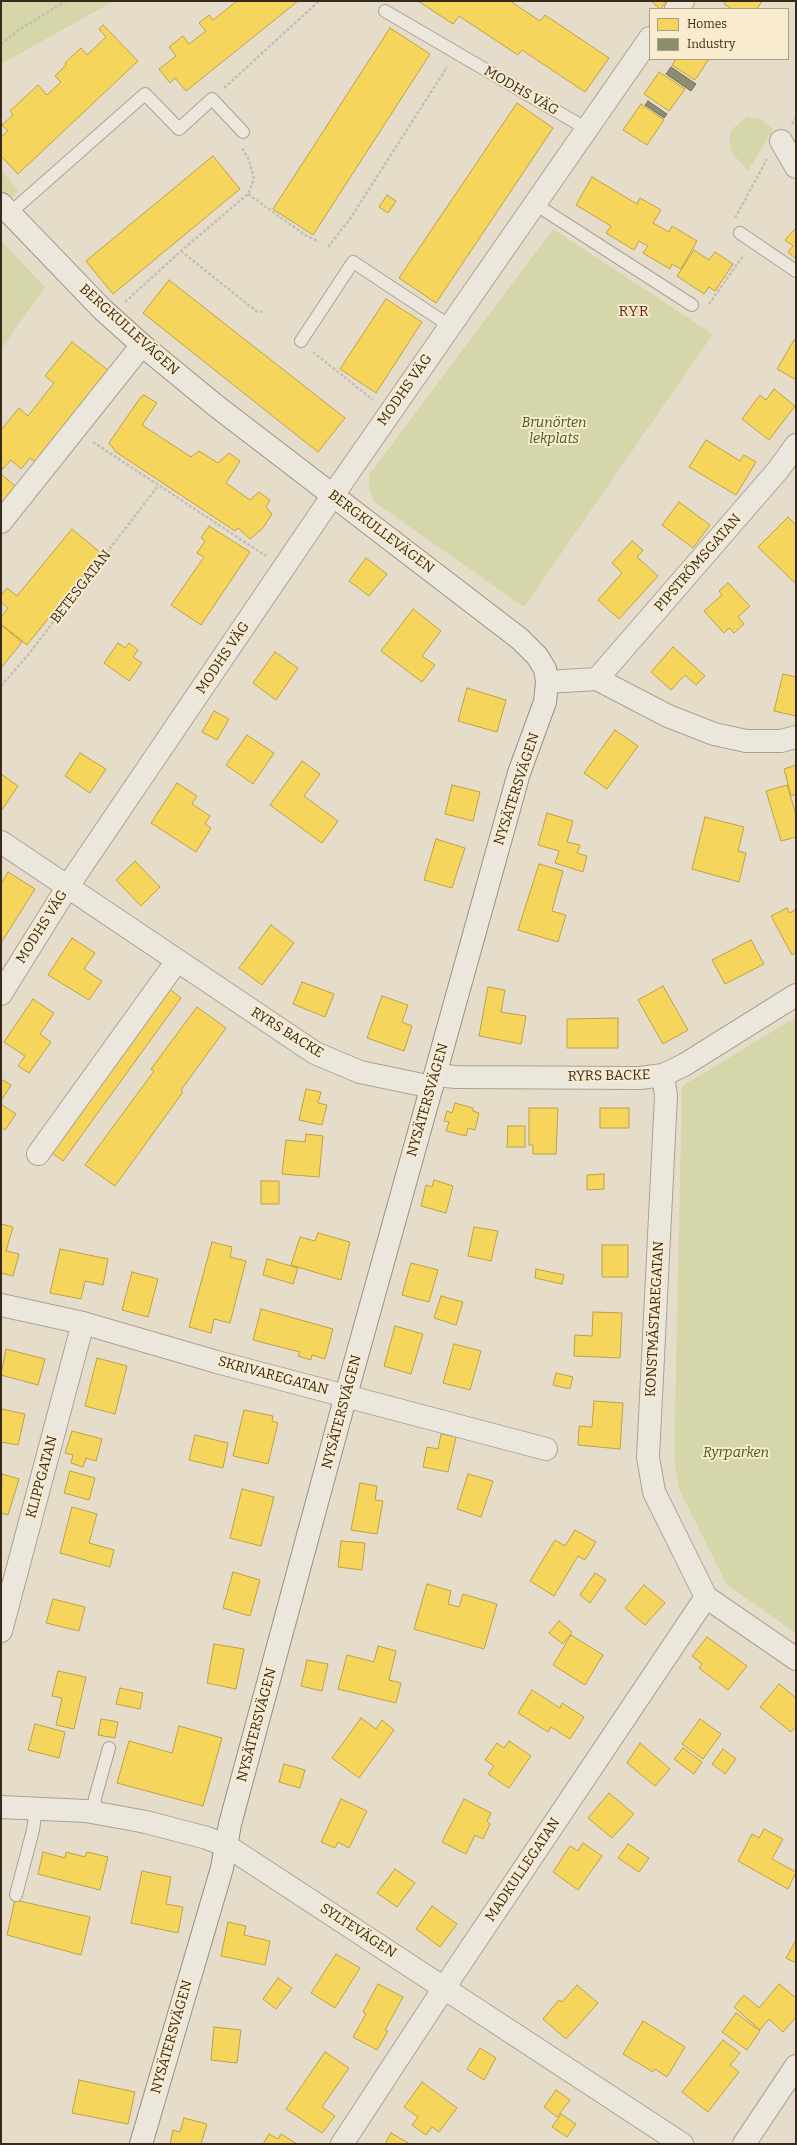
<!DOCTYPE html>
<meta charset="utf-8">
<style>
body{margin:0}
#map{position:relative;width:797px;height:2145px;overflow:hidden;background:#e5ddca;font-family:Bitter,serif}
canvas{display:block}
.frame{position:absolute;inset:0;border:2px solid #39291b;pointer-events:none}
.legend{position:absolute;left:649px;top:8px;width:140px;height:52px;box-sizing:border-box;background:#f8ebce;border:1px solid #ac9d86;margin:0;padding:5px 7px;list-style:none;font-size:12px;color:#39291b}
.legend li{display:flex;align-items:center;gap:8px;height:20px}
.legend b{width:20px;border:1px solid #ac9d86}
</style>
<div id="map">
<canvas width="797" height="2145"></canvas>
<div class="frame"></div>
<ul class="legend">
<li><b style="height:11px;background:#f6d55c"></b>Homes</li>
<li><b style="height:11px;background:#8c8c6e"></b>Industry</li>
</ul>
</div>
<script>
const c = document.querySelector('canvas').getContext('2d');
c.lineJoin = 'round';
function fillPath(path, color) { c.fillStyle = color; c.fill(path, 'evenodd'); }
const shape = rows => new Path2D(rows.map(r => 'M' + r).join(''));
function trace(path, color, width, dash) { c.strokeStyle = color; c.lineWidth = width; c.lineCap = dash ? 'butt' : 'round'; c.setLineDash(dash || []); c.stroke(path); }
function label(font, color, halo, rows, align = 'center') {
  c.font = font + ' Bitter,serif'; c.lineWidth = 4; c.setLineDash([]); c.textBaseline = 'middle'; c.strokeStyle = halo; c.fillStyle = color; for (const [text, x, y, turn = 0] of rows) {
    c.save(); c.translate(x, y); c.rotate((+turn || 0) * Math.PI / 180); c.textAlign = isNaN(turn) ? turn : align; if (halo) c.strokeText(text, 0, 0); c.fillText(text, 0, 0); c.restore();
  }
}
fillPath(shape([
 [1,1,114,1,1,64],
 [747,117,761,119,773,129,748,171,732,153,729,138,732,129],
 [1,170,18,190,1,213],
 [553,229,713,334,524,607,373,501,369,488,369,475],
 [1,241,45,287,1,349],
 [796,1017,796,1633,727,1585,679,1489,674,1459,682,1086]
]), '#d6d6ab');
const homes = shape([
 [237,1,298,1,186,91,175,78,170,83,159,69,176,56,169,47,183,36,189,44,206,31,199,23,209,15,213,20,237,1],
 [418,1,510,1,540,21,545,15,609,58,585,92,522,50,518,55,459,16,453,24,418,1],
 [651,1,667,1,660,9,651,1],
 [726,1,762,1,757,9,732,9,724,4,726,1],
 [103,25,138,61,18,174,1,156,1,137,8,131,2,125,13,115,10,111,38,85,47,95,61,82,55,76,66,65,65,63,81,48,87,55,106,37,99,29,103,25],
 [390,28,430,54,313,235,273,209,390,28],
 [676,59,709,59,695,80,672,65,676,59],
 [659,72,685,89,669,111,644,94,659,72],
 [517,103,553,128,436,303,399,278,517,103],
 [641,104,664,120,647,145,623,130,641,104],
 [213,156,240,189,113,294,86,261,213,156],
 [592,177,637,204,640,198,661,210,653,223,669,232,672,226,697,241,681,269,672,264,670,269,643,253,648,246,639,241,634,250,606,233,611,226,576,205,592,177],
 [387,195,396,201,388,213,379,207,387,195],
 [796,228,796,259,788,252,793,246,785,240,796,228],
 [694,250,709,260,715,252,733,264,715,291,709,287,704,294,677,276,694,250],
 [169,280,345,418,318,452,143,313,169,280],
 [386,299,422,322,376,393,340,369,386,299],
 [794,340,796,341,796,380,777,369,794,340],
 [72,342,113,374,40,466,30,458,21,469,11,460,3,469,1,467,1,430,19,408,28,416,54,383,45,376,72,342],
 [774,389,795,406,769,440,742,419,760,395,766,400,774,389],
 [144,395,157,403,142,425,191,457,199,451,218,463,229,453,240,461,226,483,250,500,259,492,270,500,266,507,272,514,263,528,250,539,238,528,235,531,116,452,109,443,140,398,144,395],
 [706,440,740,461,744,455,756,462,736,495,689,467,706,440],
 [1,474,21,491,1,516,1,474],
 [679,502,710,525,693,548,662,525,679,502],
 [788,517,796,525,796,584,758,547,788,517],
 [209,526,250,552,201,625,171,605,204,557,197,553,205,541,201,538,209,526],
 [72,529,101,553,27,645,1,624,1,617,8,608,1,602,1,595,7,588,17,596,72,529],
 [632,541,643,550,637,557,658,576,619,619,598,600,622,573,612,563,632,541],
 [366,558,387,574,369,596,349,581,366,558],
 [728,583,750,606,738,617,744,624,734,633,729,628,724,633,704,611,722,595,719,591,728,583],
 [413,609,441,631,422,656,435,665,422,682,381,651,413,609],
 [1,625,22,642,1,668,1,625],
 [118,643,125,648,129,643,138,650,133,657,142,663,129,681,104,663,118,643],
 [673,647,705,676,696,685,685,675,671,690,651,672,673,647],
 [275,652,298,668,276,700,253,683,275,652],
 [783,674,796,677,796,716,774,711,783,674],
 [467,688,506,700,497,732,458,721,467,688],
 [214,711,229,719,217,740,202,732,214,711],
 [615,730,638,746,607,789,584,773,615,730],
 [247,735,274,753,253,784,226,765,247,735],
 [80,753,106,769,90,793,65,776,80,753],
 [302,761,320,774,304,796,338,821,322,843,270,805,302,761],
 [796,765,796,794,791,796,784,769,796,765],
 [1,774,18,786,1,811,1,774],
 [177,783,197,796,192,804,210,816,205,824,211,828,196,852,151,823,177,783],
 [452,785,480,792,473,821,445,814,452,785],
 [787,785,796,814,796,837,781,841,766,791,787,785],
 [547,813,573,821,567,842,580,845,577,853,587,856,583,872,555,863,559,851,538,845,547,813],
 [705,817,744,827,738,851,746,853,739,882,692,869,705,817],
 [436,839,465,848,452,888,424,880,436,839],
 [135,861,160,887,141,906,116,880,135,861],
 [539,864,563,871,552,911,566,915,558,942,518,930,539,864],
 [8,872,35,889,1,943,1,884,8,872],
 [787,908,790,913,796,909,796,952,792,955,771,916,787,908],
 [271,925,294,943,262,985,239,968,271,925],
 [72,938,95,953,84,969,102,981,89,1000,48,975,72,938],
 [751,940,764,964,725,984,712,960,751,940],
 [302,982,334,994,325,1017,293,1004,302,982],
 [163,984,181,998,63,1161,45,1148,163,984],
 [663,986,688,1030,663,1044,638,1000,663,986],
 [488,987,505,990,501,1012,526,1016,521,1044,479,1036,488,987],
 [382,996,408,1005,402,1022,412,1026,404,1051,367,1038,382,996],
 [33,999,54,1013,40,1034,51,1042,29,1073,18,1066,25,1056,4,1042,33,999],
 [197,1007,226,1028,181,1090,183,1092,115,1186,85,1165,154,1071,151,1069,197,1007],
 [618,1018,618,1048,567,1048,567,1019,618,1018],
 [1,1079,11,1085,1,1101,1,1079],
 [306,1089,321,1092,318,1103,327,1105,322,1125,299,1120,306,1089],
 [455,1103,473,1108,473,1111,479,1113,475,1130,468,1128,466,1136,446,1131,449,1122,444,1121,447,1111,452,1113,455,1103],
 [1,1104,16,1114,5,1130,1,1127,1,1104],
 [529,1108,558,1108,556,1154,533,1154,533,1145,529,1145,529,1108],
 [600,1108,629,1108,629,1128,600,1128,600,1108],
 [508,1126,525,1126,525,1147,507,1147,508,1126],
 [306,1134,323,1136,319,1177,282,1174,286,1140,305,1142,306,1134],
 [604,1174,604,1189,587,1190,587,1175,604,1174],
 [434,1180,453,1186,446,1213,421,1206,426,1185,432,1187,434,1180],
 [261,1181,279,1181,279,1204,261,1204,261,1181],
 [1,1224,13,1227,6,1251,19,1254,13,1276,1,1273,1,1224],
 [474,1227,498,1231,491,1261,468,1256,474,1227],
 [318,1233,350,1242,341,1280,291,1265,300,1237,315,1241,318,1233],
 [212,1242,232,1247,230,1257,246,1261,230,1323,214,1319,211,1333,189,1327,212,1242],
 [602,1245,628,1245,628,1277,602,1277,602,1245],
 [60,1249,108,1259,103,1285,85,1281,81,1299,50,1293,60,1249],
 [267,1259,298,1268,293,1284,263,1275,267,1259],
 [411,1263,438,1270,429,1302,402,1295,411,1263],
 [536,1269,564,1275,562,1284,535,1278,536,1269],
 [132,1272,158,1279,148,1317,122,1310,132,1272],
 [441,1296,463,1302,456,1325,434,1318,441,1296],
 [261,1309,333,1329,325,1359,312,1355,311,1360,298,1356,300,1352,253,1340,261,1309],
 [593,1312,622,1313,620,1358,574,1356,575,1335,592,1336,593,1312],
 [395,1326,423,1334,411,1374,384,1366,395,1326],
 [454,1344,481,1351,470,1390,443,1383,454,1344],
 [6,1349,45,1359,38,1385,1,1375,6,1349],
 [97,1358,127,1366,115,1414,85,1406,97,1358],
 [556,1373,573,1377,570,1389,553,1385,556,1373],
 [594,1401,623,1403,620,1449,578,1445,579,1426,592,1427,594,1401],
 [1,1409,25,1414,18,1445,1,1442,1,1409],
 [244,1410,273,1416,272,1421,278,1423,268,1464,233,1456,244,1410],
 [72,1431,102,1439,96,1461,86,1458,83,1467,71,1463,73,1455,65,1453,72,1431],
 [441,1434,456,1437,448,1472,423,1467,427,1447,438,1449,441,1434],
 [195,1435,228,1443,223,1468,189,1460,195,1435],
 [70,1471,95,1478,89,1500,64,1493,70,1471],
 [2,1474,19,1479,8,1515,1,1513,2,1474],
 [468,1474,493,1481,481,1517,457,1509,468,1474],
 [360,1483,377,1486,375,1500,383,1501,377,1534,351,1530,360,1483],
 [242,1489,274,1497,261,1546,230,1538,242,1489],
 [72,1507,97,1514,89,1543,114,1550,110,1567,60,1553,72,1507],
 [575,1530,596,1542,585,1560,578,1556,554,1596,530,1581,555,1540,565,1546,575,1530],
 [341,1541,365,1543,362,1570,338,1567,341,1541],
 [233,1572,260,1580,250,1616,223,1608,233,1572],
 [595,1573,606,1580,590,1603,580,1595,595,1573],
 [427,1584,451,1591,448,1604,459,1607,463,1594,497,1604,484,1649,414,1629,427,1584],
 [644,1585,665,1603,645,1625,625,1608,644,1585],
 [53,1599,85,1607,79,1631,46,1623,53,1599],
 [559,1621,572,1632,563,1644,549,1633,559,1621],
 [571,1635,603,1655,585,1685,553,1665,571,1635],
 [707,1637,747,1666,728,1690,699,1668,702,1664,692,1656,707,1637],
 [214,1644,244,1649,236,1689,207,1683,214,1644],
 [378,1646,396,1651,389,1680,401,1683,396,1703,338,1689,347,1655,374,1662,378,1646],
 [307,1660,328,1664,322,1691,301,1686,307,1660],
 [58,1671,86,1677,74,1729,56,1725,62,1698,52,1696,58,1671],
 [779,1684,796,1698,796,1726,791,1732,760,1707,779,1684],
 [120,1688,143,1693,140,1709,116,1704,120,1688],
 [532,1690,560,1708,562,1703,584,1717,570,1739,551,1727,548,1732,518,1713,532,1690],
 [361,1718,376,1729,382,1720,394,1730,359,1778,332,1758,361,1718],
 [101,1719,118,1722,115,1738,98,1735,101,1719],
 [700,1719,721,1734,703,1759,682,1744,700,1719],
 [35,1724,65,1732,59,1758,28,1750,35,1724],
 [179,1726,222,1738,203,1806,117,1783,129,1741,172,1753,179,1726],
 [509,1741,531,1756,509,1788,488,1774,494,1766,485,1760,497,1743,504,1748,509,1741],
 [640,1743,670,1769,655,1786,627,1763,640,1743],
 [683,1748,702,1762,694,1774,674,1759,683,1748],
 [723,1749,736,1759,725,1774,712,1764,723,1749],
 [284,1764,305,1770,300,1788,279,1782,284,1764],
 [609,1793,634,1814,612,1838,588,1818,609,1793],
 [341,1799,367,1811,349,1848,338,1842,335,1848,321,1842,341,1799],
 [464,1799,491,1813,487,1821,490,1824,483,1839,475,1835,466,1854,442,1842,464,1799],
 [764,1829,783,1839,772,1859,796,1872,788,1889,738,1861,752,1834,759,1838,764,1829],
 [583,1843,602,1856,578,1890,553,1872,570,1846,578,1851,583,1843],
 [628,1844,649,1858,639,1872,618,1858,628,1844],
 [43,1852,65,1858,66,1852,85,1857,87,1852,108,1857,100,1890,38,1874,43,1852],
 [395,1869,415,1883,397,1907,377,1893,395,1869],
 [142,1871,171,1877,166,1904,183,1907,178,1933,131,1923,142,1871],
 [15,1900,90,1917,81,1955,7,1935,15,1900],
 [432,1906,457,1924,440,1947,416,1929,432,1906],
 [228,1922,246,1926,244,1935,270,1941,265,1965,221,1956,228,1922],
 [796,1940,796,1963,786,1958,796,1940],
 [336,1954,360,1968,335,2008,311,1993,336,1954],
 [278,1978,292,1988,276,2009,263,1999,278,1978],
 [378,1984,403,1997,385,2030,388,2031,377,2050,353,2037,366,2014,363,2012,378,1984],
 [779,1984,796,1998,796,2017,783,2032,769,2019,760,2030,734,2007,744,1995,759,2008,779,1984],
 [577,1985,598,2003,566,2039,543,2019,559,2000,562,2002,577,1985],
 [736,2013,760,2031,747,2050,722,2032,736,2013],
 [643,2021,685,2047,667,2077,655,2069,653,2072,623,2054,643,2021],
 [214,2027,241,2030,237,2063,211,2060,214,2027],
 [723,2040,740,2053,730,2065,739,2072,708,2112,682,2092,723,2040],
 [480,2048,496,2058,484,2080,467,2069,480,2048],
 [325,2052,349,2068,322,2107,335,2116,322,2133,286,2109,325,2052],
 [79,2080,135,2092,128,2124,72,2113,79,2080],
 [422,2082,457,2108,439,2132,432,2127,426,2135,412,2125,418,2117,404,2107,422,2082],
 [556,2090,570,2100,557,2117,544,2107,556,2090],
 [561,2114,576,2124,567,2137,552,2127,561,2114],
 [184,2118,207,2124,201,2144,170,2144,173,2130,180,2132,184,2118],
 [391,2133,410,2144,385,2144,391,2133],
 [269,2134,278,2139,281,2134,297,2144,263,2144,269,2134]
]);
fillPath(homes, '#f6d55c');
trace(homes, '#bda148', 1);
const industry = shape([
 [671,67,696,84,691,91,666,74,671,67],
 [648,101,667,114,664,118,645,105,648,101]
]);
fillPath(industry, '#8c8c6e');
trace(industry, '#736e55', 1);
const lane = shape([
 [385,11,587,129],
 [535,204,692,305],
 [10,213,145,94,179,129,212,99,243,132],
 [740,233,796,271],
 [301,341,353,262,450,326],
 [94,1813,95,1798,109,1748],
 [16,1895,33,1830,36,1808]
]);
const street = shape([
 [676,9,683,1],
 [781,141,796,167],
 [1,522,142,345],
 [597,679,778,470,796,445],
 [547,682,597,679,668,716,714,734,746,741,781,741,796,737],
 [1,842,315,1053,360,1072,432,1087],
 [1,994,68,886,333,495,650,38],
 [436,1075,456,1077,640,1078,663,1075,684,1065,796,995],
 [663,1075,666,1096,648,1457,654,1492,706,1597,796,1659],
 [38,1154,177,961],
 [1,1305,83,1323,217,1362,546,1449],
 [1,1631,83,1323],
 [1,1807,86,1811,146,1822,207,1838,227,1846,682,2144],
 [342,2144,444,1988,706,1597],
 [744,2144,796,2066]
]);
const secondary = shape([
 [1,204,103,310,142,345,215,405,520,639,537,656,545,669,547,682,545,702,519,773,346,1395,230,1824,222,1868,141,2144]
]);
trace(lane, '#aaa194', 14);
trace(street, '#aaa194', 24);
trace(secondary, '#999184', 24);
trace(shape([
 [1,44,20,29,66,1],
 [224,88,319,1],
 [792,124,796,117],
 [248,194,305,235,319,242],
 [735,218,767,159],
 [328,247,350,219,447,67],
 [181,251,256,311,265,312],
 [125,302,181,251,248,194,254,179,249,160,242,148],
 [709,304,743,256],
 [313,352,373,400],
 [93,442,266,556],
 [1,686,28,655,158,486]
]), '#c5beb2', 2.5, [3, 2]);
trace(lane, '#ece7dc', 12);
trace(street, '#ece7dc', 22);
trace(secondary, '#ece7dc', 22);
label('14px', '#39291b', '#f8ebce', [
 ["MODHS VÄG",521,91,30],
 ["BERGKULLEVÄGEN",129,330,42],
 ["MODHS VÄG",405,390,-55],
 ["BERGKULLEVÄGEN",381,532,37],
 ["PIPSTRÖMSGATAN",698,563,-49],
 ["BETESGATAN",81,587,-52],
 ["MODHS VÄG",223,658,-56],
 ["NYSÄTERSVÄGEN",517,789,-72],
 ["MODHS VÄG",42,927,-58],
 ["RYRS BACKE",287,1033,32],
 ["RYRS BACKE",609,1076,-1],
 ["NYSÄTERSVÄGEN",428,1100,-74],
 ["KONSTMÄSTAREGATAN",655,1319,-87],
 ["SKRIVAREGATAN",273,1376,15],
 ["NYSÄTERSVÄGEN",342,1412,-75],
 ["KLIPPGATAN",42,1477,-75],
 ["NYSÄTERSVÄGEN",257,1725,-75],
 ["MADKULLEGATAN",523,1870,-56],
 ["SYLTEVÄGEN",358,1931,33],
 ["NYSÄTERSVÄGEN",172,2037,-74]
]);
label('italic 14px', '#4a5720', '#f8ebce', [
 ["Brunörten",554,423],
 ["lekplats",554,439],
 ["Ryrparken",736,1453]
]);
c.letterSpacing = '1px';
label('15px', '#692717', '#f8ebce', [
 ["RYR",634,312]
]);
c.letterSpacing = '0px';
</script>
